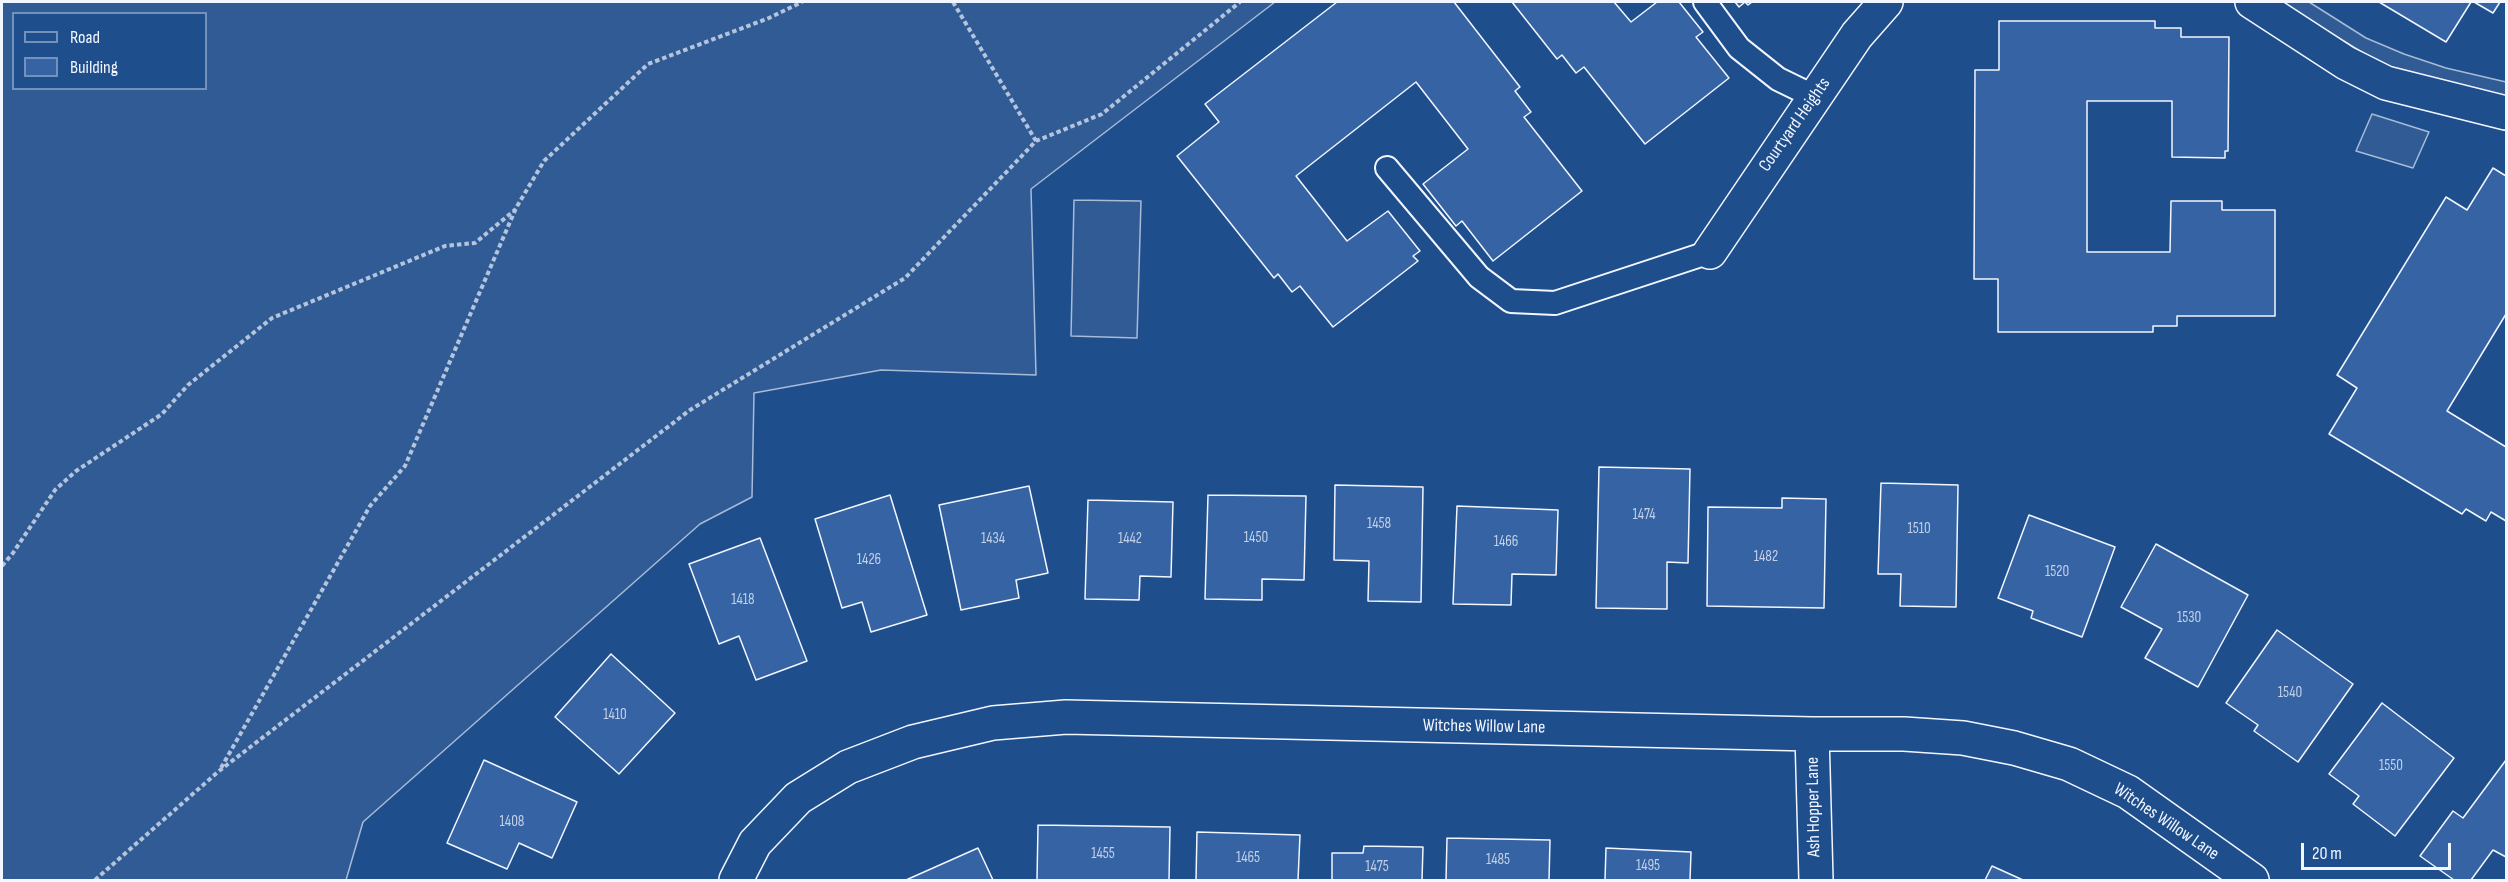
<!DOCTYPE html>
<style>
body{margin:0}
#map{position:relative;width:2508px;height:882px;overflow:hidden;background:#1f4e8c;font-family:"Sofia Sans Condensed",sans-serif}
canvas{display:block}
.frame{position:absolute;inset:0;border:3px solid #f2f6ff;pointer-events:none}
.legend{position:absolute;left:12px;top:12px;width:195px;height:78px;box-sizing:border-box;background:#1f4e8c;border:2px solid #7391ba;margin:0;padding:8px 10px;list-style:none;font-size:18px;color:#f2f6ff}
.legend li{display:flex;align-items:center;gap:12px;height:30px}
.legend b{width:30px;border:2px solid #7391ba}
.scale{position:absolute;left:2301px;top:843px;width:150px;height:27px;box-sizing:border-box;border:3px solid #f2f6ff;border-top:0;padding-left:8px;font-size:18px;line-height:21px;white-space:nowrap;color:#f2f6ff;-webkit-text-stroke:4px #1f4e8c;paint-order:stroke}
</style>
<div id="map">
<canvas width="2508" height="882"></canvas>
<div class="frame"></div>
<ul class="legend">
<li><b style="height:8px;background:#1f4e8c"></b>Road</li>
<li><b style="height:16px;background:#3563a3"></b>Building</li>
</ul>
<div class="scale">20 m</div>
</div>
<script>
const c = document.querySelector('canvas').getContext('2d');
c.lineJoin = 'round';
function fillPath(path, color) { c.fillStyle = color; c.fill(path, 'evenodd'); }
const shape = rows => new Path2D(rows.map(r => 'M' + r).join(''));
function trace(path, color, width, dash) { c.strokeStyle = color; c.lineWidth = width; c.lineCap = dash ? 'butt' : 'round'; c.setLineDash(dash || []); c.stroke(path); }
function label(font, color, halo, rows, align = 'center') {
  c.font = font + ' "Sofia Sans Condensed",sans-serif'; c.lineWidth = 4.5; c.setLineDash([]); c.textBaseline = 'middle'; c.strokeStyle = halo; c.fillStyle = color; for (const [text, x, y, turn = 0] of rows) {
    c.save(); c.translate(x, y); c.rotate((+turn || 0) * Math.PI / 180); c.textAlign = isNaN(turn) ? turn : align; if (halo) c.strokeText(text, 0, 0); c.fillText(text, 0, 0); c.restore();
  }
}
const built = shape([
 [2,2,1275,2,1031,189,1036,375,881,370,754,393,752,497,700,524,363,822,346,880,2,880,2,2],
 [14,14,206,14,206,88,14,88,14,14],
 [2280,2,2309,2,2366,38,2404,54,2446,68,2506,82,2506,99,2383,65,2280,2],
 [2372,114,2429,132,2413,168,2356,151,2372,114],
 [1074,200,1141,201,1137,338,1071,336,1074,200]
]);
fillPath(built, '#305b95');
trace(built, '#a8bbd7', 1.5);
const building = shape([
 [1337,2,1454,2,1520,87,1515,91,1531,112,1524,117,1582,191,1493,261,1462,221,1456,226,1423,184,1468,149,1416,82,1296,176,1347,241,1388,211,1420,251,1413,256,1418,261,1333,327,1300,286,1292,292,1278,274,1274,278,1177,156,1219,122,1205,104,1337,2],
 [1512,2,1614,2,1631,22,1657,2,1679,2,1703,32,1696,37,1729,78,1645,144,1584,67,1576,73,1562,55,1557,59,1512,2],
 [1735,2,1752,2,1748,5,1745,2,1739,7,1735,2],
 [2379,2,2471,2,2446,42,2379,2],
 [2474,2,2500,2,2493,13,2474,2],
 [1999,21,2155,21,2155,28,2181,28,2181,37,2229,37,2228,151,2225,151,2225,158,2172,157,2172,101,2087,101,2087,252,2170,252,2171,201,2222,201,2222,210,2275,210,2275,316,2177,316,2177,326,2153,326,2153,332,1998,332,1998,279,1974,279,1975,70,1999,70,1999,21],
 [2493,168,2506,176,2506,314,2447,411,2506,447,2506,521,2491,512,2486,521,2466,509,2462,514,2329,434,2357,388,2337,375,2446,197,2467,210,2493,168],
 [1599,467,1690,469,1688,563,1667,562,1667,609,1596,608,1599,467],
 [1881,483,1958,485,1956,607,1900,606,1901,574,1878,574,1881,483],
 [1335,485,1423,487,1421,602,1368,601,1369,561,1334,560,1335,485],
 [1029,486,1048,573,1016,580,1019,598,961,610,939,505,1029,486],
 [890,495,927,615,871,632,862,602,842,608,815,519,890,495],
 [1208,495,1306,496,1304,580,1262,579,1262,600,1205,599,1208,495],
 [1782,498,1826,499,1824,608,1707,606,1708,507,1782,508,1782,498],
 [1088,500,1173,502,1171,577,1140,576,1139,600,1085,599,1088,500],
 [1457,506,1558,510,1556,575,1512,574,1511,605,1453,604,1457,506],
 [2029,515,2115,547,2082,637,2031,618,2033,611,1998,598,2029,515],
 [760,538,807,661,756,680,739,636,719,644,689,564,760,538],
 [2156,544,2248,595,2198,687,2145,658,2162,629,2121,607,2156,544],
 [2277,630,2353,684,2298,762,2254,731,2258,725,2226,703,2277,630],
 [611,654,675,713,619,774,555,717,611,654],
 [2382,703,2454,758,2395,836,2353,804,2359,796,2329,774,2382,703],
 [484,760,577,802,552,858,519,843,507,869,447,843,484,760],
 [2506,760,2506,857,2493,850,2471,880,2454,880,2420,856,2453,811,2463,818,2506,760],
 [1038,825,1170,827,1169,880,1037,880,1038,825],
 [1197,832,1300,835,1298,880,1196,880,1197,832],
 [1447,838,1550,840,1549,880,1446,880,1447,838],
 [1364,846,1423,847,1422,880,1332,880,1332,853,1363,853,1364,846],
 [978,848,993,880,906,880,978,848],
 [1606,848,1691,852,1690,880,1605,880,1606,848],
 [1992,866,2023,880,1985,880,1992,866]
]);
fillPath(building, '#3563a3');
trace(building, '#f2f6ff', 1.5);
const service = shape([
 [1705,2,1739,48,1778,79,1815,97],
 [1387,168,1479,277,1511,301,1555,303,1710,252]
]);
const minor = shape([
 [2252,2,2346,63,2386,83,2506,113],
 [1710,252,1857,35,1886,2],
 [1812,734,1816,880],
 [736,880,755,843,798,798,848,767,913,742,993,723,1066,717,1812,734,1904,734,1963,738,2014,748,2069,764,2128,792,2252,880]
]);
trace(service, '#f2f6ff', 26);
trace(minor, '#f2f6ff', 36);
trace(shape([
 [953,2,1036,141],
 [2,566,13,553,55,490,76,471,162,414,188,385,272,318,445,246,475,243,516,209],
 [221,768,370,506,405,466,516,208,544,161,648,64,769,18,802,2],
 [95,880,219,771,690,410,905,278,1036,141,1102,114,1240,2]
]), '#b3c4dc', 4, [4.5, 3]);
trace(service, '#1f4e8c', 22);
trace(minor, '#1f4e8c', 33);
label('15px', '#c3d1e8', null, [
 ["1474",1644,515],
 ["1458",1379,524],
 ["1510",1919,529],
 ["1450",1256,538],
 ["1434",993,539],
 ["1442",1130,539],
 ["1466",1506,542],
 ["1482",1766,557],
 ["1426",869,560],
 ["1520",2057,572],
 ["1418",743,600],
 ["1530",2189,618],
 ["1540",2290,693],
 ["1410",615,715],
 ["1550",2391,766],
 ["1408",512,822],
 ["1455",1103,854],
 ["1465",1248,858],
 ["1485",1498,860],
 ["1495",1648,866],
 ["1475",1377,867]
]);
label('18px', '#f2f6ff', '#1f4e8c', [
 ["Courtyard Heights",1795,125,-55],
 ["Witches Willow Lane",1484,727,1],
 ["Ash Hopper Lane",1814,807,-91],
 ["Witches Willow Lane",2166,822,34]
]);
</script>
